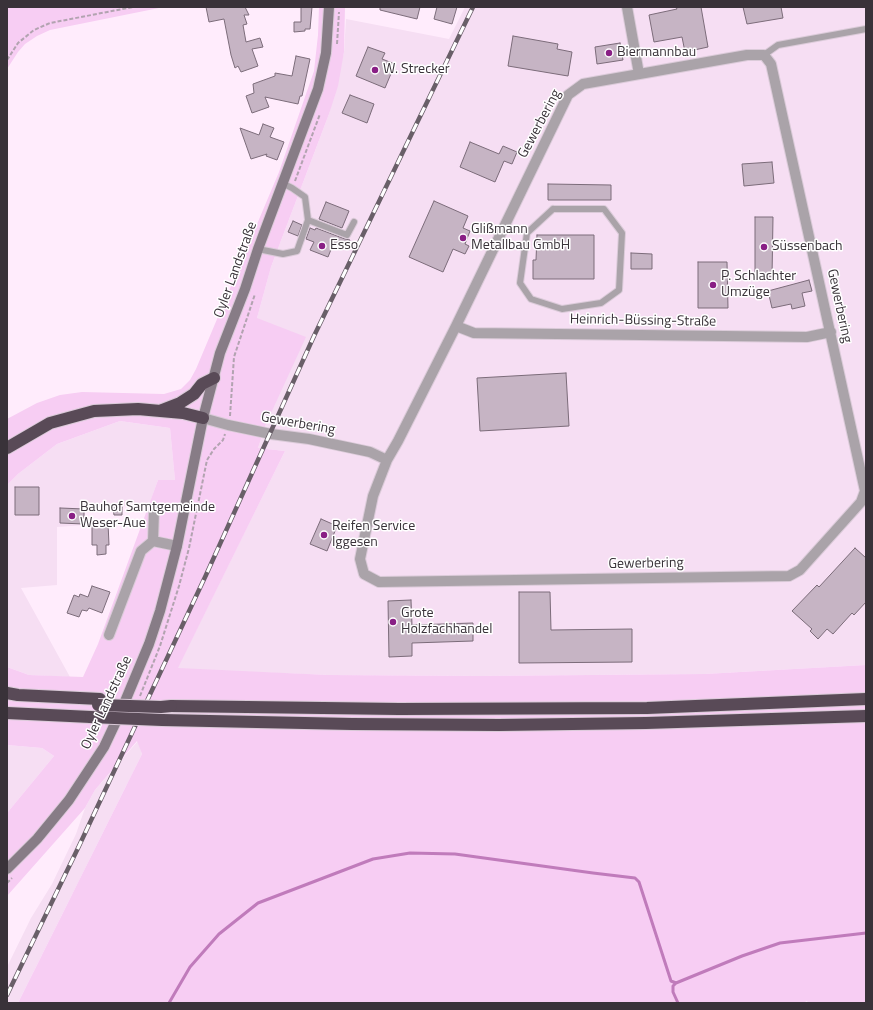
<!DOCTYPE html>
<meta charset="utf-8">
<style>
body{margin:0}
#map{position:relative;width:873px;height:1010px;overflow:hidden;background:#ffecfc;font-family:"Titillium Web",sans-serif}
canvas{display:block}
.frame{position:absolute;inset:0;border:8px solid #393239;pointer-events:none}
</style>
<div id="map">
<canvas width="873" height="1010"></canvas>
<div class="frame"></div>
</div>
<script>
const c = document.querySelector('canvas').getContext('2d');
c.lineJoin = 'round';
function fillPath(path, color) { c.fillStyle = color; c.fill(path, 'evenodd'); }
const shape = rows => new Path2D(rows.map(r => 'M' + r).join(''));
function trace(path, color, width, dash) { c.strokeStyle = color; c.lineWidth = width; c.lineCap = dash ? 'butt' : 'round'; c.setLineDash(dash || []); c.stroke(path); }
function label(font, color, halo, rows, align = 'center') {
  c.font = font + ' "Titillium Web",sans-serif'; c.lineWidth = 3; c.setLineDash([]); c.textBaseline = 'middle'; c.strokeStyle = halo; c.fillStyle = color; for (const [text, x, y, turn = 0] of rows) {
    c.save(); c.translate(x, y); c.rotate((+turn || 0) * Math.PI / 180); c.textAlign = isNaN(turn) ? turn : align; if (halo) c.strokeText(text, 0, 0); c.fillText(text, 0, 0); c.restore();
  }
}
fillPath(shape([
 [465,7,866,7,866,665,705,674,480,676,328,675,177,669,285,451,258,448,266,424,257,318,271,267,329,114,344,52,346,19,449,39],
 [120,421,170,428,175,480,158,480,147,511,142,506,85,507,85,525,57,527,57,585,21,588,70,677,29,675,7,667,7,485,18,474,57,444],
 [138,741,142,754,18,1003,7,1003,7,967,31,918,52,884,76,834,85,808,95,790],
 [7,745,42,748,54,756,7,813]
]), '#f6def3');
fillPath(shape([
 [7,7,164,7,50,30,37,36,25,44,18,52,7,69],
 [319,7,345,7,344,52,338,86,329,114,271,267,257,318,306,337,266,424,258,448,285,451,178,668,328,675,480,676,705,674,866,665,866,1003,808,1003,807,1001,803,1003,18,1003,142,754,137,741,95,790,85,808,7,896,7,813,54,756,42,748,7,745,7,667,29,675,83,677,98,644,158,480,175,480,170,428,120,421,57,444,18,474,7,485,7,419,37,403,60,395,82,392,164,394,181,389,190,380,196,369,279,172,314,71,318,35]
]), '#f7cdf3');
trace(shape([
 [169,1003,190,967,219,934,258,903,373,859,410,853,455,854,593,873,635,878,639,882,671,981,676,983],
 [678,1003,673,992,673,986,676,983,742,956,780,943,866,933]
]), '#c07bbb', 3);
const building = shape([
 [206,7,245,7,249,15,244,15,247,24,243,25,246,42,260,38,263,47,252,49,258,66,241,72,238,66,235,68,231,55,224,19,209,22,206,7],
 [301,7,312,7,310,29,305,29,305,31,294,32,294,22,301,22,301,7],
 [380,7,420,7,417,19,380,10,380,7],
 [437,7,457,7,452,24,434,19,437,7],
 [676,7,701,7,708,47,685,52,682,37,654,42,649,15,677,9,676,7],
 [743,7,781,7,783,18,747,24,743,7],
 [513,36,558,44,557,49,572,52,568,76,508,66,513,36],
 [620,43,623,60,597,64,595,47,620,43],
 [368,47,385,53,382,59,395,64,385,88,356,76,368,47],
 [296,56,310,59,302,96,300,96,298,104,265,97,269,107,252,113,246,96,254,93,253,84,275,76,275,73,292,76,296,56],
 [350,95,374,104,367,123,342,113,350,95],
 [263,124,274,128,270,137,284,142,277,160,266,156,267,154,251,159,240,128,259,135,263,124],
 [470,142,499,154,503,146,517,152,512,164,504,161,495,182,460,167,470,142],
 [772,162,774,183,744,186,742,164,772,162],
 [548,184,611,185,611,200,548,200,548,184],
 [434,201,468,216,463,228,470,231,465,244,469,246,465,254,453,249,443,272,409,257,434,201],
 [326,202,349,211,342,228,319,219,326,202],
 [755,217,773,217,772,277,755,276,755,217],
 [293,221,302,225,298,236,288,232,293,221],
 [310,228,315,230,316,228,345,239,350,240,347,247,334,242,328,257,310,250,314,242,306,239,310,228],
 [537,235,594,235,594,279,533,279,533,260,536,260,537,235],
 [631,253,652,254,652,269,631,269,631,253],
 [698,262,727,262,728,308,698,308,698,262],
 [809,280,812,291,802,293,805,306,792,309,791,304,772,308,768,291,809,280],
 [566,373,569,426,480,431,477,378,566,373],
 [15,487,39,487,39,515,15,515,15,487],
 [122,507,122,515,114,515,113,508,122,507],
 [60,508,84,509,84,524,60,523,60,508],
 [321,519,337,526,327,551,310,544,321,519],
 [92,523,108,523,109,545,106,545,106,554,97,555,97,545,92,545,92,523],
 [855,548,866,558,866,602,854,615,852,613,833,634,827,629,818,639,810,631,812,629,792,611,817,585,819,587,855,548],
 [92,586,110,592,102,613,89,608,87,611,82,610,79,617,67,613,74,595,79,597,80,594,88,597,92,586],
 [519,592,550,592,551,630,632,629,632,662,519,663,519,592],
 [411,600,412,625,473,623,473,641,412,643,412,656,389,657,388,601,411,600]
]);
fillPath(building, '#c6b4c4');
trace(building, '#7c6c7a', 1);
const lane = shape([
 [764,55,778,45,866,29],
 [553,209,604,209,622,233,619,290,601,303,562,309,531,299,520,283,527,233,553,209],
 [308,220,347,235,354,222],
 [258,249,283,254,297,251,308,220,305,197,292,188,284,184]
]);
const street = shape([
 [627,7,639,74],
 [747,55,764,55,771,64,865,491,861,502,800,570,789,576,379,582,364,574,360,559,373,496,387,460,398,441,456,326,568,95,583,84,747,55],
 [456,326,474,333,807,337,831,332],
 [203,418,228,425,271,434,309,439,370,452,387,460],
 [153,541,177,546],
 [109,635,141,551,153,541,154,511]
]);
const secondary = shape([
 [7,869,37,839,69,800,104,747,121,711,149,644,160,611,177,546,203,418,220,353,245,289,258,249,318,89,326,53,329,7]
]);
const highway = shape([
 [162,410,180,403,194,394,202,384,214,378],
 [7,448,50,423,94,411,138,409,183,413,203,418],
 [7,693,18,695,100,699],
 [171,706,399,709,647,708,866,699],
 [7,713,91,717],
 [162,720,352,724,499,725,646,723,866,716]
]);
trace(lane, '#dbcbd9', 8);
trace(street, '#dbcbd9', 12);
trace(secondary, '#dbcbd9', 12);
trace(highway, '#dbcbd9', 14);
trace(shape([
 [337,44,339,12],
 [7,60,18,43,34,30,50,23,133,7],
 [295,181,320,114],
 [230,416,234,357,255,294],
 [140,696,160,646,179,586,189,548,207,460,214,449,223,440,225,434],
 [7,883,12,878]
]), '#b2a3b0', 2, [4, 2]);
trace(lane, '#aaa3a9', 6);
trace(street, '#aaa3a9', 10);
trace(secondary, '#877c86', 10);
trace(highway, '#594a57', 12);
const rail = shape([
 [7,995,79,846,206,575,314,336,473,7]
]);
trace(rail, '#695f68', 4.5);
trace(rail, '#fff', 3, [9]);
const highwayBridge = shape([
 [98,705,161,707,171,706],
 [91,717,162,720]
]);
trace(highwayBridge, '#dbcbd9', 14, []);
trace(highwayBridge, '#594a57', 12);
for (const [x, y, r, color] of [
 [609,53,4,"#891f85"],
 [375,70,4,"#891f85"],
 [463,238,4,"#891f85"],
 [322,246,4,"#891f85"],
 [764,247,4,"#891f85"],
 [713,285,4,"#891f85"],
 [72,516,4,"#891f85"],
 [324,535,4,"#891f85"],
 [393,622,4,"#891f85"]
]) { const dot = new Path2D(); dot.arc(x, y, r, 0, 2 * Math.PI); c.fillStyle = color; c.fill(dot); trace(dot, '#fff', 1.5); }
label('14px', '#393239', '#fff', [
 ["Biermannbau",617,53],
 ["W. Strecker",383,70],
 ["Glißmann",471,230],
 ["Metallbau GmbH",471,246],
 ["Esso",330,246],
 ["Süssenbach",772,247],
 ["P. Schlachter",721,277],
 ["Umzüge",721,293],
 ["Bauhof Samtgemeinde",80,508],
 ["Weser-Aue",80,524],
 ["Reifen Service",332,527],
 ["Iggesen",332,543],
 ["Grote",401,614],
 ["Holzfachhandel",401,630]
], 'left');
label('14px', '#393239', '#fff', [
 ["Gewerbering",540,124,-62],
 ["Oyler Landstraße",236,270,-70],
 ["Gewerbering",839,306,78],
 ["Heinrich-Büssing-Straße",643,321,1],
 ["Gewerbering",298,424,10],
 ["Gewerbering",646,564,-1],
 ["Oyler Landstraße",107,703,-65]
]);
</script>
